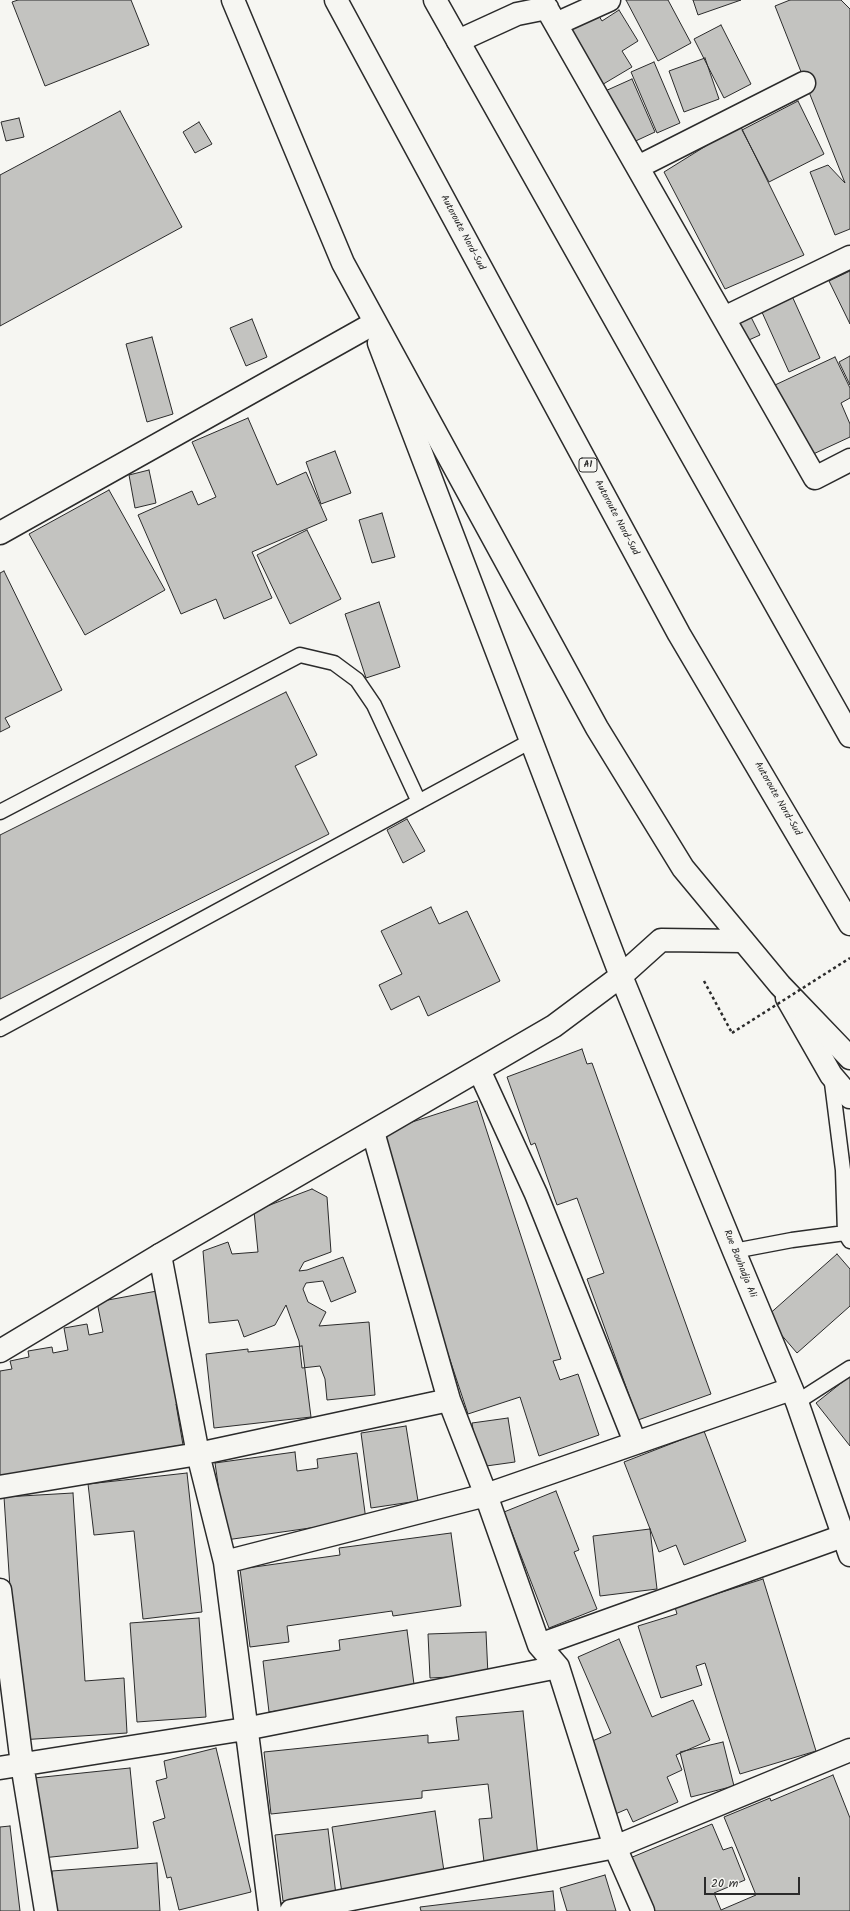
<!DOCTYPE html>
<style>
body{margin:0}
#map{position:relative;width:850px;height:1911px;overflow:hidden;background:#f6f6f2;font-family:Kalam,sans-serif}
canvas{display:block}
.scale{position:absolute;left:704px;top:1877px;width:96px;height:18px;box-sizing:border-box;border:2px solid #2b2b2b;border-top:0;padding-left:5px;font-size:12px;line-height:14px;white-space:nowrap;color:#2b2b2b;-webkit-text-stroke:3px #f6f6f2;paint-order:stroke}
</style>
<div id="map">
<canvas width="850" height="1911"></canvas>
<div class="scale">20 m</div>
</div>
<script>
const c = document.querySelector('canvas').getContext('2d');
c.lineJoin = 'round';
function fillPath(path, color) { c.fillStyle = color; c.fill(path, 'evenodd'); }
const shape = rows => new Path2D(rows.map(r => 'M' + r).join(''));
function trace(path, color, width, dash) { c.strokeStyle = color; c.lineWidth = width; c.lineCap = dash ? 'butt' : 'round'; c.setLineDash(dash || []); c.stroke(path); }
function label(font, color, halo, rows, align = 'center') {
  c.font = font + ' Kalam,sans-serif'; c.lineWidth = 3.5; c.setLineDash([]); c.textBaseline = 'middle'; c.strokeStyle = halo; c.fillStyle = color; for (const [text, x, y, turn = 0] of rows) {
    c.save(); c.translate(x, y); c.rotate((+turn || 0) * Math.PI / 180); c.textAlign = isNaN(turn) ? turn : align; if (halo) c.strokeText(text, 0, 0); c.fillText(text, 0, 0); c.restore();
  }
}
const building = shape([
 [18,0,131,0,149,45,45,86,12,2,18,0],
 [626,0,668,0,691,43,658,61,626,0],
 [693,0,741,0,698,15,693,0],
 [790,0,841,0,850,9,850,229,835,235,810,172,828,165,845,183,775,6,790,0],
 [619,10,638,41,622,51,632,67,600,86,566,29,596,11,602,21,619,10],
 [721,25,751,84,724,98,694,39,721,25],
 [705,58,719,99,684,112,669,71,705,58],
 [654,62,680,123,657,133,631,72,654,62],
 [632,79,655,132,627,145,603,92,632,79],
 [798,101,824,154,769,182,742,130,798,101],
 [120,111,182,227,0,326,0,175,120,111],
 [19,118,24,137,6,141,1,122,19,118],
 [199,122,212,144,195,153,183,132,199,122],
 [741,127,804,255,725,289,664,172,709,144,708,143,741,127],
 [850,271,850,324,829,281,850,271],
 [792,296,820,358,789,372,761,310,792,296],
 [750,315,760,335,740,344,731,325,750,315],
 [252,319,267,357,246,366,230,328,252,319],
 [152,337,173,414,147,422,126,344,152,337],
 [850,356,850,385,839,362,850,356],
 [835,357,850,388,850,398,841,403,850,424,850,437,809,456,775,385,835,357],
 [248,418,277,485,306,472,327,520,252,552,272,598,224,619,216,599,181,614,138,515,192,491,198,505,216,497,192,442,248,418],
 [335,451,351,493,321,504,306,462,335,451],
 [149,470,156,503,135,508,129,475,149,470],
 [109,490,165,590,85,635,29,534,109,490],
 [382,513,395,557,372,563,359,520,382,513],
 [307,530,341,599,290,624,257,555,307,530],
 [4,571,62,690,5,718,10,727,0,732,0,573,4,571],
 [379,602,400,667,366,678,345,614,379,602],
 [286,692,317,755,295,766,329,834,0,999,0,835,286,692],
 [407,819,425,851,403,863,387,830,407,819],
 [431,907,439,924,467,911,500,981,428,1016,419,996,391,1010,379,985,402,974,381,931,431,907],
 [582,1049,587,1064,592,1063,711,1394,638,1420,587,1279,604,1273,577,1198,557,1205,535,1143,531,1145,507,1077,582,1049],
 [477,1101,561,1359,553,1361,560,1380,578,1374,599,1435,539,1456,520,1397,468,1414,375,1134,477,1101],
 [312,1189,327,1197,331,1252,304,1262,299,1271,307,1270,343,1257,356,1292,331,1302,323,1281,306,1283,303,1289,308,1302,326,1312,319,1326,369,1322,375,1395,327,1400,325,1379,320,1366,302,1368,299,1341,286,1305,275,1325,244,1337,238,1320,209,1323,203,1251,228,1242,232,1254,258,1252,254,1211,312,1189],
 [837,1254,850,1269,850,1306,797,1353,766,1317,837,1254],
 [157,1291,183,1402,176,1404,183,1445,164,1448,165,1453,0,1483,0,1371,12,1369,10,1361,29,1357,28,1351,52,1347,53,1353,68,1350,64,1328,87,1324,89,1335,103,1332,97,1302,157,1291],
 [302,1346,311,1417,214,1428,206,1354,248,1349,248,1352,302,1346],
 [850,1376,850,1446,816,1403,850,1376],
 [508,1418,515,1462,479,1467,472,1423,508,1418],
 [406,1426,418,1501,371,1508,361,1433,406,1426],
 [704,1431,746,1541,684,1565,676,1545,659,1552,624,1462,704,1431],
 [295,1452,297,1471,318,1468,317,1459,357,1453,366,1520,226,1540,215,1463,295,1452],
 [187,1473,202,1612,143,1619,134,1531,94,1535,88,1484,187,1473],
 [556,1491,579,1550,574,1552,597,1609,549,1628,504,1512,556,1491],
 [73,1493,85,1681,124,1678,127,1733,20,1740,4,1497,73,1493],
 [650,1529,657,1589,600,1596,593,1536,650,1529],
 [451,1533,461,1606,393,1616,392,1611,287,1626,289,1642,250,1647,240,1569,340,1555,339,1548,451,1533],
 [763,1579,816,1751,740,1774,705,1663,696,1666,702,1685,661,1698,638,1626,677,1614,675,1607,763,1579],
 [199,1618,206,1717,137,1722,130,1623,199,1618],
 [407,1630,415,1692,269,1712,263,1661,340,1650,339,1640,407,1630],
 [486,1632,488,1675,430,1678,428,1634,486,1632],
 [619,1639,652,1717,693,1700,710,1740,676,1755,682,1770,667,1777,678,1802,633,1822,627,1809,613,1815,583,1745,611,1733,578,1657,619,1639],
 [523,1711,538,1856,484,1862,479,1819,492,1818,488,1784,422,1791,422,1798,271,1814,264,1752,428,1735,428,1743,459,1740,456,1717,523,1711],
 [723,1742,734,1786,691,1797,680,1752,723,1742],
 [216,1748,251,1892,179,1910,171,1877,167,1878,153,1822,165,1818,156,1781,167,1778,164,1761,216,1748],
 [130,1768,138,1848,42,1858,34,1778,130,1768],
 [833,1775,850,1818,850,1911,652,1911,630,1858,712,1824,723,1850,732,1847,745,1880,714,1893,721,1910,756,1895,724,1817,770,1798,771,1801,833,1775],
 [435,1811,445,1878,342,1893,332,1827,435,1811],
 [10,1826,20,1911,0,1911,0,1827,10,1826],
 [328,1829,336,1895,283,1901,275,1835,328,1829],
 [157,1863,160,1911,55,1911,52,1871,157,1863],
 [605,1875,616,1911,567,1911,560,1888,605,1875],
 [553,1891,555,1911,421,1911,420,1907,553,1891]
]);
fillPath(building, '#c3c3c0');
trace(building, '#2b2b2b', 1);
const service = shape([
 [0,812,300,655,334,663,357,680,374,705,419,802],
 [0,1029,531,741],
 [831,1075,843,1170,845,1233,850,1241],
 [734,1251,792,1240,845,1233],
 [797,1402,850,1368]
]);
const minor = shape([
 [542,0,815,478,850,460],
 [556,24,609,0],
 [458,41,517,14,547,8],
 [638,167,804,83],
 [724,318,850,257],
 [0,533,371,325],
 [479,1070,536,1194,635,1442],
 [373,1132,449,1400,486,1495,539,1645,558,1667,615,1847,643,1911],
 [160,1255,198,1454,225,1562,270,1911],
 [0,1487,198,1454,449,1400],
 [225,1562,486,1495,791,1389],
 [0,1590,22,1764,46,1911],
 [539,1645,843,1536],
 [0,1768,245,1729,558,1667],
 [291,1911,615,1847,850,1750]
]);
const tertiary = shape([
 [0,1351,160,1255,554,1026,621,976]
]);
const secondary = shape([
 [379,343,621,976,734,1251,797,1402,850,1555],
 [621,976,661,940,743,941],
 [787,998,831,1075,850,1097]
]);
const motorway = shape([
 [233,0,343,263,597,728,683,868,780,985,850,1058],
 [336,0,679,634,850,924],
 [435,0,850,736]
]);
trace(service, '#2b2b2b', 17);
trace(minor, '#2b2b2b', 25);
trace(tertiary, '#2b2b2b', 25);
trace(secondary, '#2b2b2b', 25);
trace(motorway, '#2b2b2b', 25);
trace(shape([
 [704,981,732,1033]
]), '#2b2b2b', 2.5, [3, 3]);
trace(service, '#f6f6f2', 14);
trace(minor, '#f6f6f2', 22);
trace(tertiary, '#f6f6f2', 22);
trace(secondary, '#f6f6f2', 22);
trace(motorway, '#f6f6f2', 22);
trace(shape([
 [732,1033,850,958]
]), '#2b2b2b', 2.5, [3, 3]);
for (const [x, y, w] of [
 [588,465,18]
]) { const box = new Path2D(); box.roundRect(x - w / 2, y - 7, w, 14, 3); c.fillStyle = '#f6f6f2'; c.fill(box); trace(box, '#2b2b2b', 1); }
label('bold 9px', '#2b2b2b', null, [
 ["A1",588,465]
]);
label('10px', '#2b2b2b', '#f6f6f2', [
 ["Autoroute Nord-Sud",462,233,62],
 ["Autoroute Nord-Sud",616,518,62],
 ["Autoroute Nord-Sud",777,799,60],
 ["Rue Bouhadja Ali",739,1264,68]
]);
</script>
